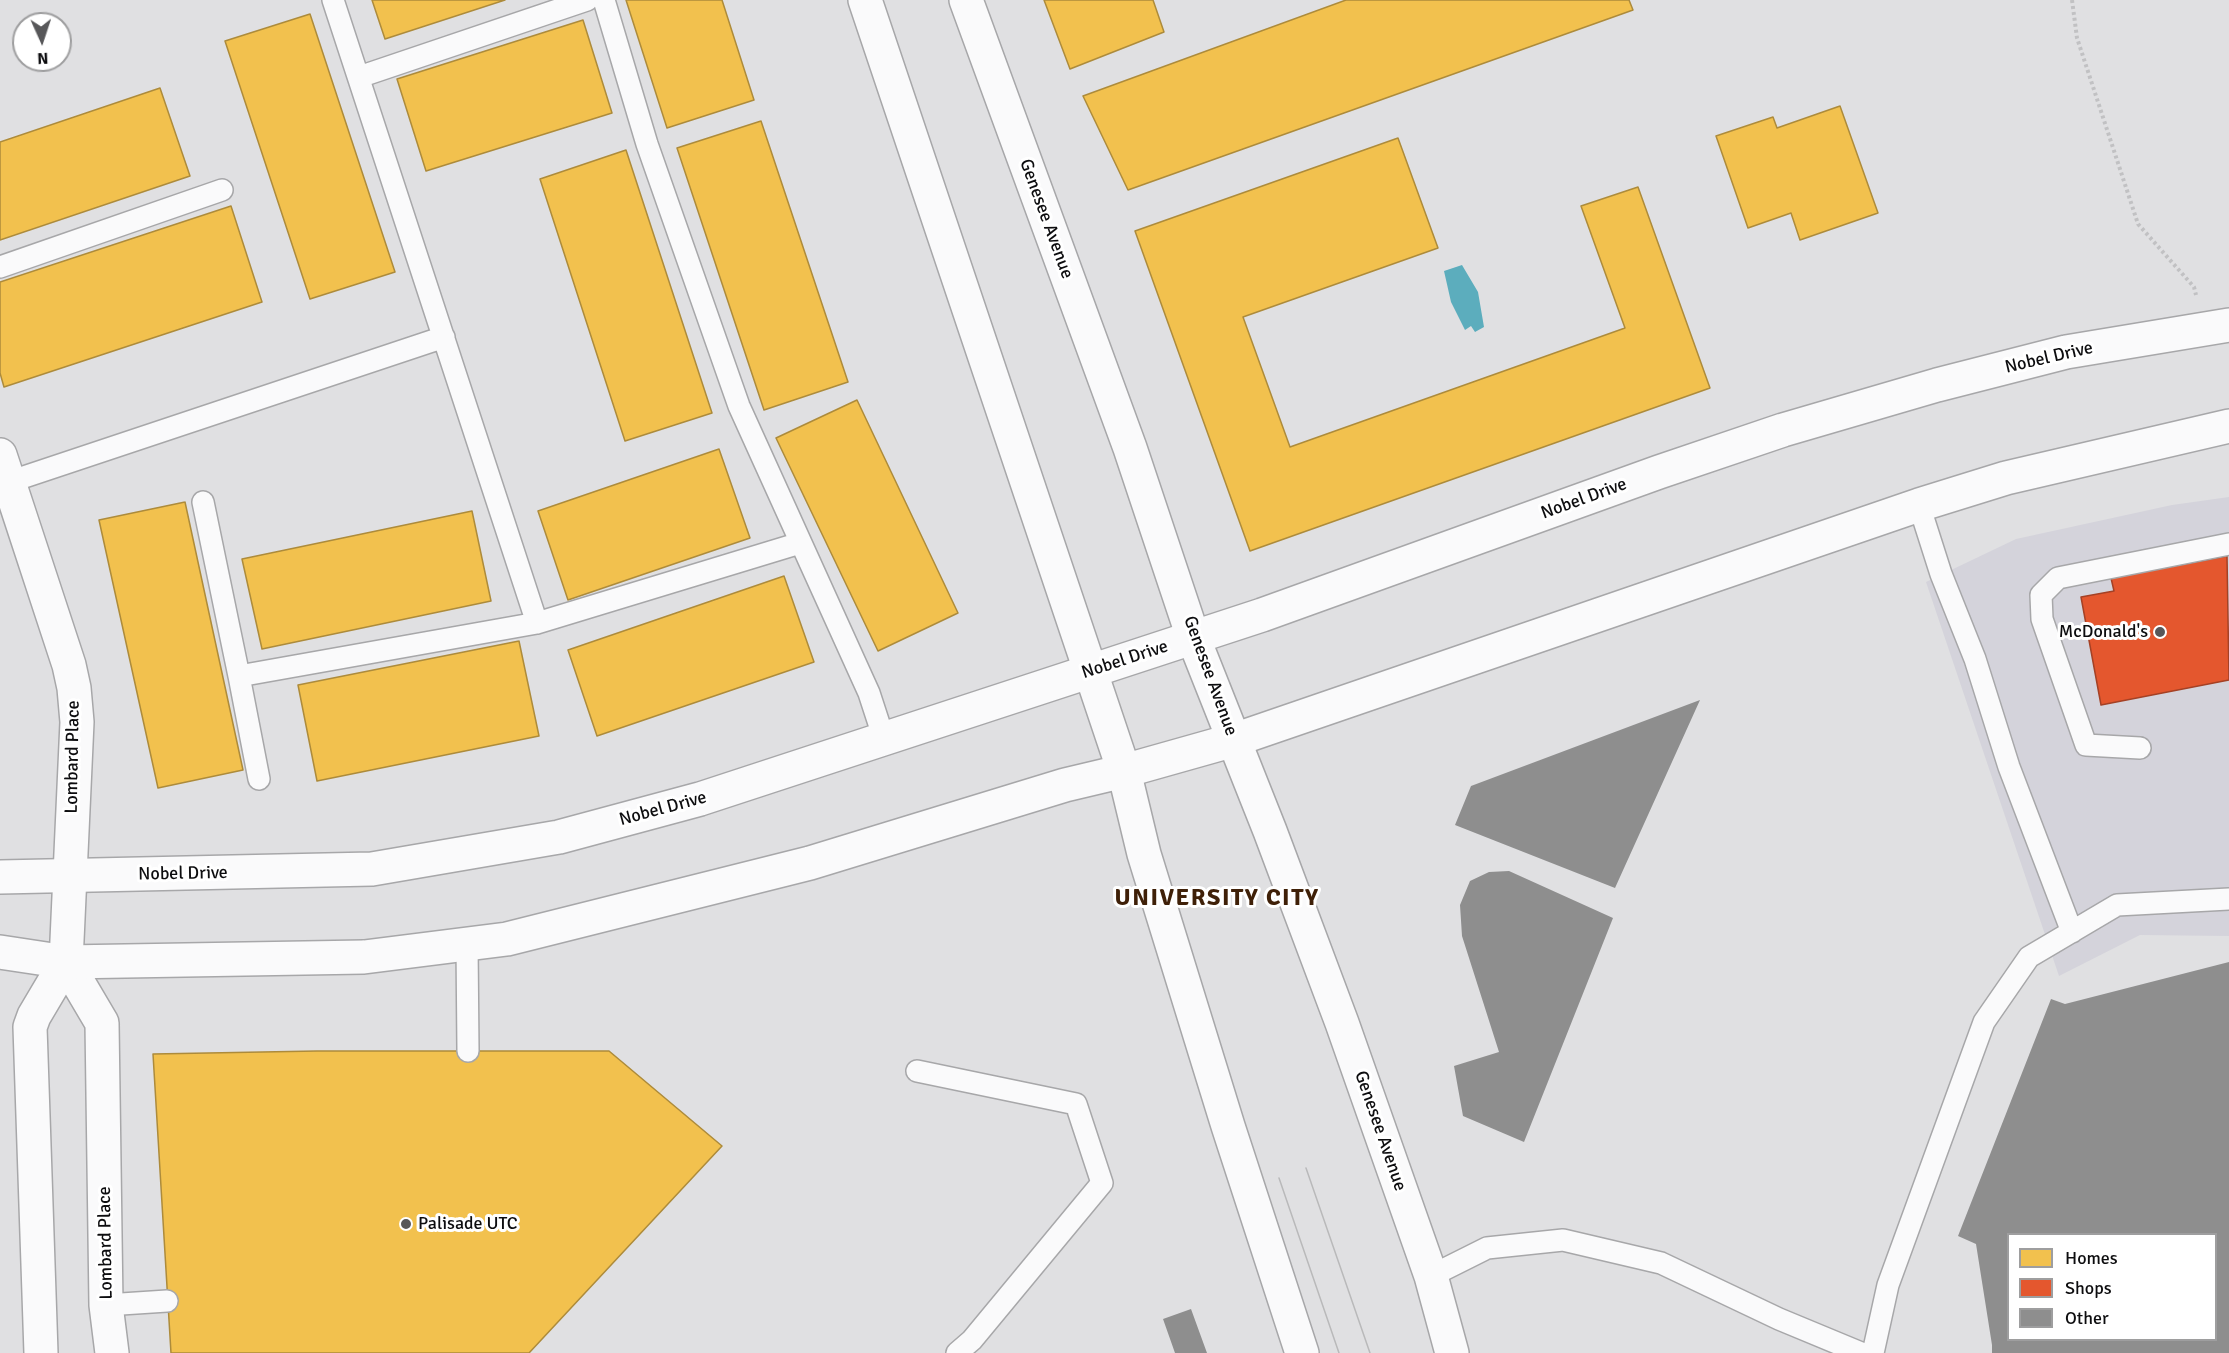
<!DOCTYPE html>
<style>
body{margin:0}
#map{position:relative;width:2229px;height:1353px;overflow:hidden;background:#e0e0e2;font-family:Signika,sans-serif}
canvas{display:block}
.legend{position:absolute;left:2007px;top:1233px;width:210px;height:108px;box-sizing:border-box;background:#fff;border:2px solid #9e9e9f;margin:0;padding:8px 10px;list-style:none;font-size:18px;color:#0d0d0f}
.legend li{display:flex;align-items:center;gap:12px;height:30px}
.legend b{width:30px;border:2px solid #9e9e9f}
.north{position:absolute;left:12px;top:12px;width:60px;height:60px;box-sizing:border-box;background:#fff;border:2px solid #9e9e9f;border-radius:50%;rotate:177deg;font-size:16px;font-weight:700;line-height:24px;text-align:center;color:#0d0d0f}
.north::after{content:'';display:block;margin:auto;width:21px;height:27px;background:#575759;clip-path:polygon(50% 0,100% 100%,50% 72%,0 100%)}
</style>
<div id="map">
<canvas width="2229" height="1353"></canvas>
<ul class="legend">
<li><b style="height:16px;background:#f2c14e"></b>Homes</li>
<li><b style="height:16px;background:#e4572e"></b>Shops</li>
<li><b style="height:16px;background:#8e8e8e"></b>Other</li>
</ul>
<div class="north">N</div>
</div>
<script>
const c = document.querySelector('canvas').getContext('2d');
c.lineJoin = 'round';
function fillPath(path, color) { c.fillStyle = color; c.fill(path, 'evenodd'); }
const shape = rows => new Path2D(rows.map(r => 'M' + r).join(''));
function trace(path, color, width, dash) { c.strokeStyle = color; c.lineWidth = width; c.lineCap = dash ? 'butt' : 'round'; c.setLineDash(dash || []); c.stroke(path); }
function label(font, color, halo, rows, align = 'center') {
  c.font = font + ' Signika,sans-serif'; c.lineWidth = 6; c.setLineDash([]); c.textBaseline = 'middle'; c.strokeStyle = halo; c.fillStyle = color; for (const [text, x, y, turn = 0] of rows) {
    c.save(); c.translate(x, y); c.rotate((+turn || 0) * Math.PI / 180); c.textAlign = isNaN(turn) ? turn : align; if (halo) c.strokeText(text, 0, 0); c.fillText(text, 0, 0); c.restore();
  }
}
fillPath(shape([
 [2229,497,2229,936,2140,935,2059,976,1926,582,2016,539,2172,505]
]), '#d4d3db');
fillPath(shape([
 [1462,265,1478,292,1484,327,1475,332,1471,326,1465,330,1451,302,1444,271]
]), '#5cadbd');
const homes = shape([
 [372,0,505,0,385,39,372,0],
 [626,0,722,0,754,100,667,128,626,0],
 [1044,0,1153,0,1164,32,1070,69,1044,0],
 [1346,0,1629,0,1633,10,1128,190,1083,96,1346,0],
 [310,14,395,272,310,299,225,41,310,14],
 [583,20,612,113,426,171,397,79,583,20],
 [160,88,190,176,0,240,0,142,160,88],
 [1840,106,1878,213,1800,240,1791,213,1748,228,1716,136,1773,117,1777,128,1840,106],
 [761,121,848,382,764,410,677,148,761,121],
 [1398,138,1438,248,1243,317,1290,447,1625,328,1581,206,1638,187,1710,388,1250,551,1135,231,1398,138],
 [626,150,712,413,625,441,540,179,626,150],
 [231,206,262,302,4,387,0,373,0,282,231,206],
 [857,400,958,613,878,651,776,438,857,400],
 [719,449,750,538,568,600,538,511,719,449],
 [185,502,243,770,158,788,99,520,185,502],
 [472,511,491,601,262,649,242,559,472,511],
 [784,576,814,662,597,736,568,650,784,576],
 [519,641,539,736,317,781,298,685,519,641],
 [317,1051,609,1051,722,1146,529,1353,171,1353,153,1054,317,1051]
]);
fillPath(homes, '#f2c14e');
trace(homes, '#ad8b3b', 1.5);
const shops = shape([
 [2227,556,2229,680,2101,705,2081,597,2114,591,2111,578,2227,556]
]);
fillPath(shops, '#e4572e');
trace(shops, '#a44125', 1.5);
fillPath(shape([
 [1700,700,1615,888,1455,825,1471,786],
 [1509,871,1613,918,1524,1142,1463,1116,1454,1066,1499,1052,1462,936,1460,905,1470,881,1489,872],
 [2229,962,2229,1353,1992,1353,1992,1345,1976,1244,1958,1236,2051,999,2065,1004],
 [2008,1234,2216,1234,2216,1340,2008,1340],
 [1191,1309,1207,1353,1175,1353,1163,1319]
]), '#8e8e8e');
const lane = shape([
 [333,0,537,623],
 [604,0,647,144,739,406,869,693,884,739],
 [359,77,587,0],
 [0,267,222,190],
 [9,482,444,337],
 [203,502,239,676,537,623,800,543],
 [1919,505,1941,574,1975,659,2009,767,2072,932],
 [239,676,259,779],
 [2140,748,2086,745,2042,619,2041,595,2058,578,2229,544],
 [467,944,468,1051],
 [917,1071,1076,1104,1102,1183,972,1340,957,1353],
 [1431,1276,1487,1248,1563,1240,1661,1263,1779,1319,1861,1353],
 [106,1305,167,1301],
 [1873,1353,1888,1285,1984,1022,2029,957,2117,905,2229,899]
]);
const street = shape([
 [0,455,69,665,74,688,77,722,66,962,34,1016,30,1027,41,1353],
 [66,962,102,1023,106,1305,112,1353]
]);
const secondary = shape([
 [0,877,372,869,559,837,700,799,1262,615,1659,472,1783,430,1937,385,2066,352,2229,325],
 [0,952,66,962,364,957,507,939,810,863,1065,785,1124,771,1234,740,1919,505,2006,478,2229,426]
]);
const primary = shape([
 [865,0,1124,771,1144,854,1228,1126,1302,1353],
 [966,0,1130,448,1193,637,1270,831,1342,1023,1431,1276,1452,1353]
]);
trace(lane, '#a7a7a9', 24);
trace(street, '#a7a7a9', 36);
trace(secondary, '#a7a7a9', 36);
trace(primary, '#a7a7a9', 36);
trace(shape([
 [2072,0,2077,38,2138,224,2194,287,2196,295]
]), '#c1c1c3', 4, [3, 3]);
trace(lane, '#fafafb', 21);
trace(street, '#fafafb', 33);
trace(secondary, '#fafafb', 33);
trace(primary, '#fafafb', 33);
trace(shape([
 [1306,1168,1370,1353],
 [1279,1178,1339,1353]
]), '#b9b9ba', 1.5);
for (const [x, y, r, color] of [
 [2160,632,6,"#575759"],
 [406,1224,6,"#575759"]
]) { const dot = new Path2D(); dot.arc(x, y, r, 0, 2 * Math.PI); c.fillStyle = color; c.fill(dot); trace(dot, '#fff', 2); }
label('18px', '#0d0d0f', '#fff', [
 ["Genesee Avenue",1046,219,70],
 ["Nobel Drive",2049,358,-13],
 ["Nobel Drive",1584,499,-20],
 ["Nobel Drive",1125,660,-18],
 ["Genesee Avenue",1210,676,70],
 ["Lombard Place",73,757,-89],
 ["Nobel Drive",663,809,-15],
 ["Nobel Drive",183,874,-1],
 ["Genesee Avenue",1380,1131,71],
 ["Lombard Place",106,1243,-91]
]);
label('18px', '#0d0d0f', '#fff', [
 ["McDonald's",2148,632],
 ["Palisade UTC",418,1224,"left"]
], 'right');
c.letterSpacing = '1.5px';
label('bold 24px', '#3f2008', '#fff', [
 ["UNIVERSITY CITY",1217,899]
]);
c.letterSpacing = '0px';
</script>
